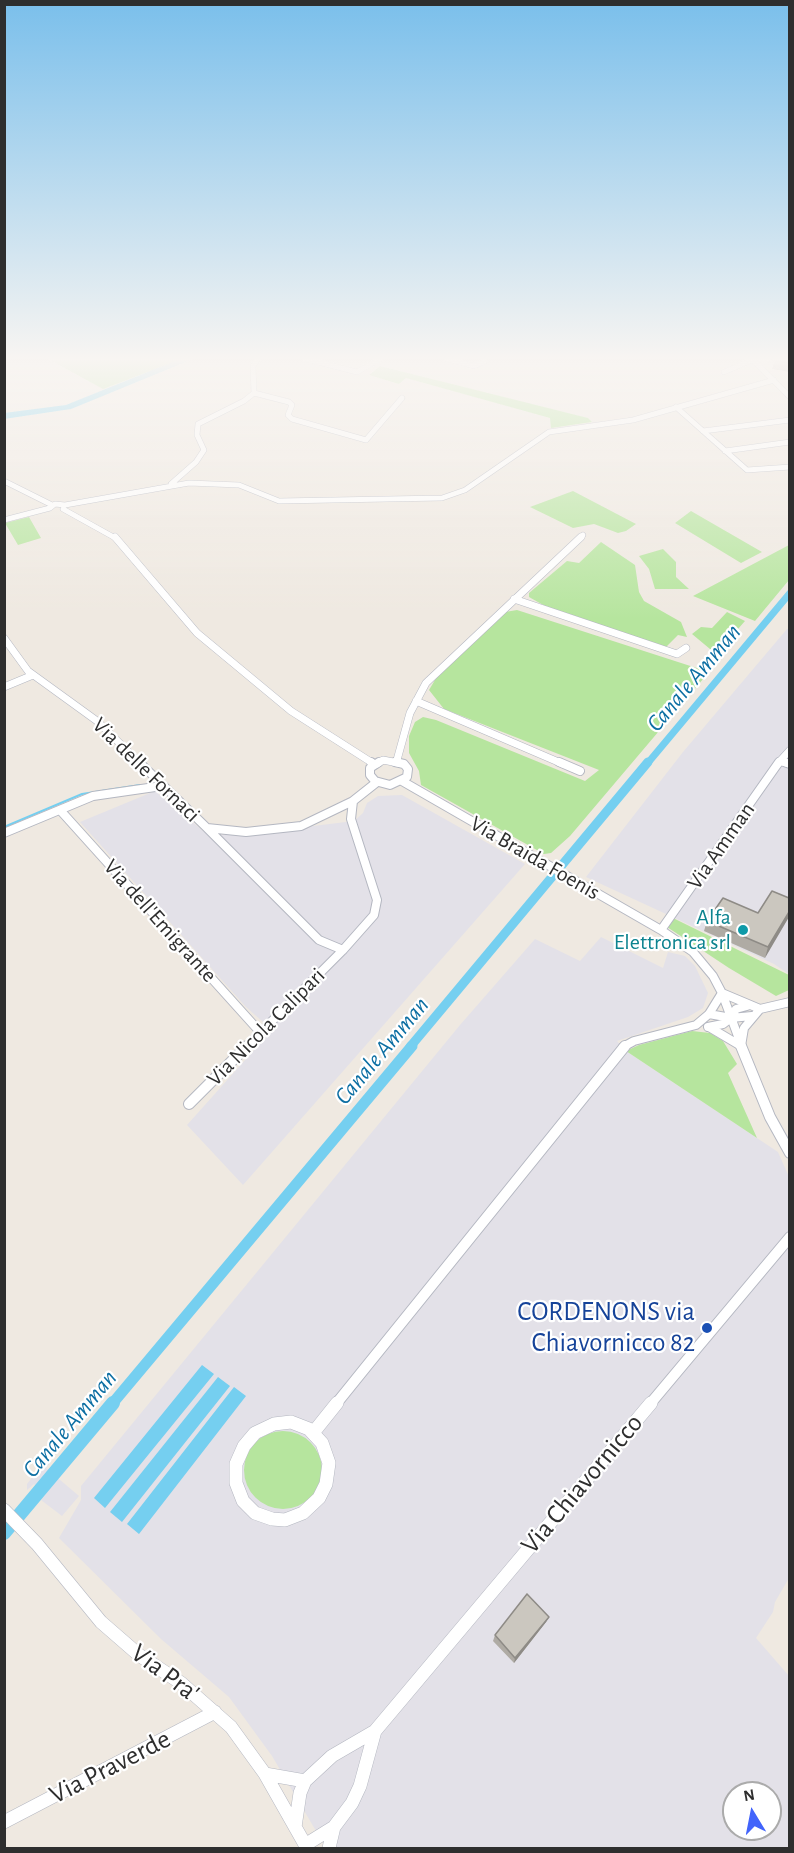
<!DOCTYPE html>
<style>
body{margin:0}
#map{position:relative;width:794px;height:1853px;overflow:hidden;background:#efe9e1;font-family:"Alegreya Sans",sans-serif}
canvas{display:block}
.frame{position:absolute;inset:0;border:6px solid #2e2e2e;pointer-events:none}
.north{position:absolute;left:722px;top:1781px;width:60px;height:60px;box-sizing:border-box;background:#fff;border:2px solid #ababab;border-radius:50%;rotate:350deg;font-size:16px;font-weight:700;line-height:24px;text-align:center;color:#2e2e2e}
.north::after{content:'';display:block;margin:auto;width:21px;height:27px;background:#4264fb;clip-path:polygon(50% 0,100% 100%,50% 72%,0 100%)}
</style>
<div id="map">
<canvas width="794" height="1853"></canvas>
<div class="frame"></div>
<div class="north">N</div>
</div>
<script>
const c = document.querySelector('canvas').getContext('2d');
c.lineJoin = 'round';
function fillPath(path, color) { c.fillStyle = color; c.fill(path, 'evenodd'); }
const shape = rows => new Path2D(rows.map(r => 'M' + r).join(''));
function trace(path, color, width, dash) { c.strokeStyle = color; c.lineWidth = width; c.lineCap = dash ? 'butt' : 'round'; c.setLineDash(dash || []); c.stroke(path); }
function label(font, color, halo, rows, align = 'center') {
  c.font = font + ' "Alegreya Sans",sans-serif'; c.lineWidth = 4.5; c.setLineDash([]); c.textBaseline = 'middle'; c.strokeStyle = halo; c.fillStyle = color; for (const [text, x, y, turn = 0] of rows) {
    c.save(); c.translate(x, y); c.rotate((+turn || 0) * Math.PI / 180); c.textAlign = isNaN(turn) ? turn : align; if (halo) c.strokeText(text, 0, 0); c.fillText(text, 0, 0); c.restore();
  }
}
fillPath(shape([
 [787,629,789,629,789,974,774,964,586,877,683,752],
 [155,791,208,835,248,834,354,821,363,813,367,803,378,796,402,795,525,864,243,1185,187,1125,272,1030,246,1007,80,822],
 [601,937,663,968,668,952,685,956,695,966,708,993,703,1008,688,1017,617,1041,626,1051,778,1152,789,1177,789,1578,775,1602,773,1612,756,1638,789,1676,789,1848,326,1848,272,1756,229,1697,161,1639,59,1538,81,1500,81,1486,460,1025,535,939,580,961],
 [734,1793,770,1793,770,1829,734,1829],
 [39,1461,43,1464,51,1462,46,1468,79,1496,62,1516,41,1500,45,1495,34,1484,27,1490,27,1484,40,1467,36,1464]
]), '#e3e1e8');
fillPath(shape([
 [48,359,182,359,103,389],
 [380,366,588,418,592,422,551,428,550,418,406,378,399,384,369,375],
 [573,491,636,524,626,531,618,533,594,524,573,528,530,507],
 [691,511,762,552,741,563,675,523],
 [29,517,41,538,18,545,5,523],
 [601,542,635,565,639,592,644,601,681,622,687,637,678,635,666,647,545,606,529,597,529,593,567,561,579,563],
 [789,545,789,580,755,621,693,596],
 [663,549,676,562,676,577,689,589,655,589,649,569,639,556],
 [517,610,709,672,570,836,551,853,544,854,421,785,419,771,409,753,409,736,415,722,423,717,436,720,585,781,599,770,444,709,429,690,444,665,505,612],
 [727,612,745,621,716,654,692,634,701,627,712,628],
 [673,918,789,975,789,990,776,996,729,968,667,927],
 [692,1031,710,1033,723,1041,737,1064,728,1073,757,1138,626,1051,639,1045],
 '244 1470a39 39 0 1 1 78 0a39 39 0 1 1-78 0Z'
]), '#b6e59e');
fillPath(shape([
 [202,1365,214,1374,105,1508,94,1498],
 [218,1377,230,1386,122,1522,110,1512],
 [234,1387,246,1396,139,1534,127,1524]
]), '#75cff0');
trace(shape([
 [4,827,82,794,140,785]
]), '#75cff0', 2);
trace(shape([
 [647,764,790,593]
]), '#75cff0', 7);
trace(shape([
 [410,1047,648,762]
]), '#75cff0', 9);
trace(shape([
 [112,1404,412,1046]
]), '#75cff0', 11);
trace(shape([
 [4,1533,113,1403]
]), '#75cff0', 14);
fillPath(shape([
 [180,359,193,359,71,409,4,419,4,413,66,405,180,359]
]), '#75cff0');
const minorFar4 = shape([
 [306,359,357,372,380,359],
 [447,359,474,366,484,362],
 [752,359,790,397],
 [753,361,768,359],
 [724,372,752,360],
 [254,393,289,402,292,405,288,415,292,419,366,440,402,398],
 [676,407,747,470,790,467],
 [703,431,790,420],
 [725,451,790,442],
 [4,481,52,505],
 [171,484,196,462,204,450,197,435,198,424,244,401,254,393,253,366,258,359],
 [63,509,117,539],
 [4,520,50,508,55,504,65,505,189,483,239,485,279,501,442,498,465,490,549,432,633,420,774,380],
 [579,539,583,535]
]);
const minorFar3 = shape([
 [115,537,197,633,291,711,374,764],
 [514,599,677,654,686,648],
 [4,638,28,671,97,721,141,764],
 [4,687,33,675],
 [416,701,563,764],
 [397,760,410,713,426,683,581,537],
 [780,761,790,750],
 [377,764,383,760,403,764],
 [778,764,780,761,789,764]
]);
const minorFar2 = shape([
 [139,762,207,828,246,832,301,826,353,801,377,782],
 [371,762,374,764],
 [379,762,370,768,370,775,375,781,390,785,407,777,408,769,404,764,395,762],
 [559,762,580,771],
 [784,762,790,764],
 [402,781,661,930,693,952,713,976,722,993,742,1047],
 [60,810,260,1032],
 [207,828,319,940,343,950],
 [4,833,93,796,162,786],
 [661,930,779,762],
 [709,1014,731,1018,752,1016],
 [708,1027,723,1024,731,1018,736,1009,747,1006],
 [709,1027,741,1046,744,1028,760,1009],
 [246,1047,343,950,374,915,377,900,351,819,353,801],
 [623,1047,634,1041,696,1025,709,1014,722,993,760,1009,790,1002]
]);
const minorFar1 = shape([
 [741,1046,770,1117,790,1153],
 [189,1104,247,1046],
 [336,1404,625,1046],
 [650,1404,790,1237]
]);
const minor = shape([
 [291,1422,309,1429,322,1443,329,1463,326,1484,319,1498,303,1513,285,1520,272,1519,255,1513,243,1501,236,1483,236,1464,244,1446,255,1433,274,1424,291,1422],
 [313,1433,337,1403],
 [4,1510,37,1544,101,1622,139,1655,181,1683,231,1727,265,1774,307,1848],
 [265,1774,305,1781],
 [4,1822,215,1712],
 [295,1827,300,1793,305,1781,332,1756,375,1731,651,1403],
 [305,1845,334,1827,352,1803,360,1786,375,1731],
 [329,1848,334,1827]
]);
trace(minorFar4, '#b4b7c1', 6);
trace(minorFar3, '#b4b7c1', 8);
trace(minorFar2, '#b4b7c1', 10);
trace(minorFar1, '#b4b7c1', 12);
trace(minor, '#b4b7c1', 14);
trace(minorFar4, '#fff', 5);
trace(minorFar3, '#fff', 7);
trace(minorFar2, '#fff', 8);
trace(minorFar1, '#fff', 10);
trace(minor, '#fff', 13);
fillPath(shape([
 [775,359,789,359,789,372,772,369],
 [789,898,765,958,704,931,707,921,758,913],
 [549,1617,546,1622,514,1663,493,1641,495,1635]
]), '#afaba4');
fillPath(shape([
 [789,912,789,917,765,958,768,947],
 [549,1617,546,1622,514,1663,515,1658]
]), '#8e8b86');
const building = shape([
 [789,359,789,363,774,360,775,359,789,359],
 [772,891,789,898,789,912,768,947,707,921,723,898,758,913,772,891],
 [527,1594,549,1617,515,1658,495,1635,527,1594]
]);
fillPath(building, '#cbc7bf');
trace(building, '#8e8b86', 1.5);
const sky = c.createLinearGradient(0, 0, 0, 619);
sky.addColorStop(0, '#7abfeb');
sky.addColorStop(0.58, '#f8f5f2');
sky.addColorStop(1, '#f8f5f200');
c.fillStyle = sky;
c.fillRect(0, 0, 794, 619);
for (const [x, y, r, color] of [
 [743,930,6,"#0f9aa8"],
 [707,1328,6,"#1a4fb4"]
]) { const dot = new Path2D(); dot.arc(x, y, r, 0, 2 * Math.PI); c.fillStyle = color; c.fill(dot); trace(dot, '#fff', 2); }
label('22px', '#2e2e2e', '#fff', [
 ["Via delle Fornaci",146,770,44],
 ["Via Amman",721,846,-55],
 ["Via Braida Foenis",535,858,30],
 ["Via dell'Emigrante",160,921,48],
 ["Via Nicola Calipari",266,1027,-45]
]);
label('22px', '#0d838f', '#fff', [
 ["Alfa",731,917],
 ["Elettronica srl",731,942]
], 'right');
label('italic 24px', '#0d6fa3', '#fff', [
 ["Canale Amman",694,678,-50],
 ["Canale Amman",382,1051,-50],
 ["Canale Amman",70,1424,-50]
]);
label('27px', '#164399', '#fff', [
 ["CORDENONS via",695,1312],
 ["Chiavornicco 82",695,1343]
], 'right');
label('27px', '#2e2e2e', '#fff', [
 ["Via Chiavornicco",582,1484,-50],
 ["Via Pra'",165,1673,37],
 ["Via Praverde",110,1767,-27]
]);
</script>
